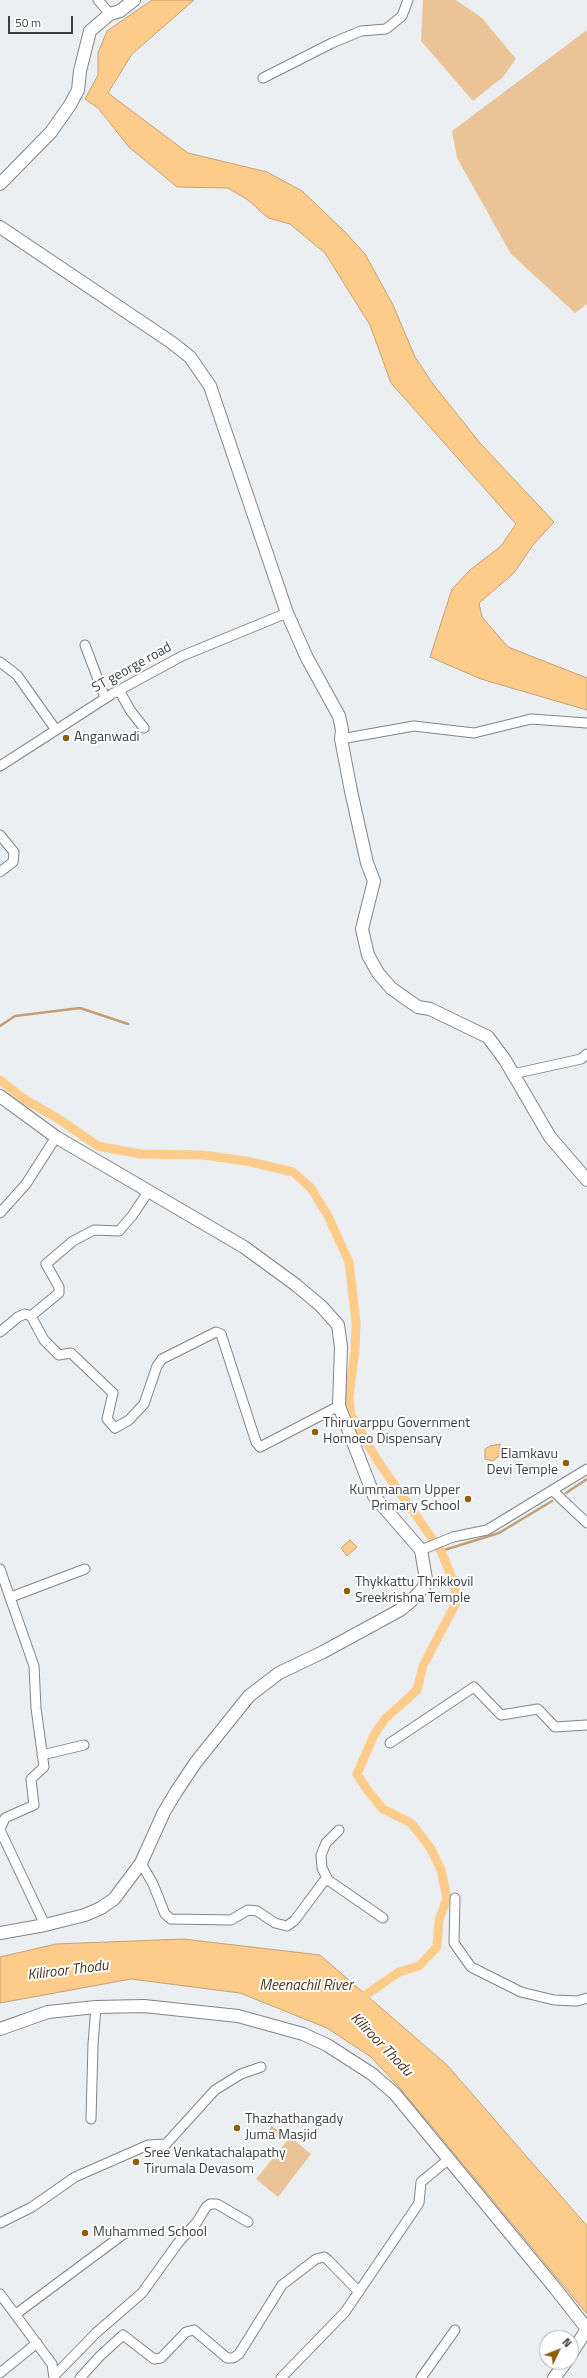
<!DOCTYPE html>
<style>
body{margin:0}
#map{position:relative;width:587px;height:2378px;overflow:hidden;background:#ebeff2;font-family:"Titillium Web",sans-serif}
canvas{display:block}
.north{position:absolute;left:539px;top:2330px;width:40px;height:40px;box-sizing:border-box;background:#fff;border:1px solid #b1b1b2;border-radius:50%;rotate:47deg;font-size:11px;font-weight:700;line-height:16px;text-align:center;color:#3b3d3e}
.north::after{content:'';display:block;margin:auto;width:14px;height:18px;background:#8f5e0b;clip-path:polygon(50% 0,100% 100%,50% 72%,0 100%)}
.scale{position:absolute;left:8px;top:16px;width:65px;height:18px;box-sizing:border-box;border:2px solid #3b3d3e;border-top:0;padding-left:5px;font-size:12px;line-height:14px;white-space:nowrap;color:#3b3d3e;-webkit-text-stroke:3px #fff;paint-order:stroke}
</style>
<div id="map">
<canvas width="587" height="2378"></canvas>
<div class="north">N</div>
<div class="scale">50 m</div>
</div>
<script>
const c = document.querySelector('canvas').getContext('2d');
c.lineJoin = 'round';
function fillPath(path, color) { c.fillStyle = color; c.fill(path, 'evenodd'); }
const shape = rows => new Path2D(rows.map(r => 'M' + r).join(''));
function trace(path, color, width, dash) { c.strokeStyle = color; c.lineWidth = width; c.lineCap = dash ? 'butt' : 'round'; c.setLineDash(dash || []); c.stroke(path); }
function label(font, color, halo, rows, align = 'center') {
  c.font = font + ' "Titillium Web",sans-serif'; c.lineWidth = 4; c.setLineDash([]); c.textBaseline = 'middle'; c.strokeStyle = halo; c.fillStyle = color; for (const [text, x, y, turn = 0] of rows) {
    c.save(); c.translate(x, y); c.rotate((+turn || 0) * Math.PI / 180); c.textAlign = isNaN(turn) ? turn : align; if (halo) c.strokeText(text, 0, 0); c.fillText(text, 0, 0); c.restore();
  }
}
fillPath(shape([
 [423,0,456,0,482,18,516,59,503,77,473,101,421,41],
 [587,30,587,304,575,313,511,254,457,158,452,131],
 [290,2137,311,2154,278,2197,256,2179]
]), '#eac496');
const water = shape([
 [152,0,194,0,132,54,108,93,188,153,267,172,302,191,344,231,365,254,393,305,415,357,433,384,480,443,554,522,533,545,514,573,479,603,482,617,508,647,587,678,587,710,481,679,430,657,452,589,470,570,501,546,516,524,391,383,370,325,325,253,290,224,268,218,248,200,228,188,177,187,129,147,98,108,85,99,98,75,98,53,107,31,152,0],
 [500,1444,499,1456,493,1461,485,1459,485,1449,490,1446,500,1444],
 [350,1540,357,1547,347,1556,341,1548,350,1540],
 [183,1939,320,1955,447,2065,587,2226,587,2314,399,2087,371,2057,327,2028,240,1993,131,1979,0,2003,0,1957,56,1944,183,1939],
 [272,2127,280,2133,275,2140,268,2134,272,2127]
]);
fillPath(water, '#fdcb8a');
trace(water, '#c3a073', 1);
trace(shape([
 [0,1026,15,1016,80,1008,128,1024],
 [566,1493,587,1479],
 [441,1551,499,1533,552,1501]
]), '#c3a073', 2.5);
trace(shape([
 [0,1080,24,1099,57,1118,98,1146,140,1154,202,1155,246,1161,293,1172,311,1188,328,1216,349,1262,356,1323,355,1350,349,1397,351,1415,377,1460,441,1551,455,1585,456,1603,423,1666,417,1690,385,1719,374,1735,357,1774,368,1791,383,1809,411,1823,430,1847,441,1870,447,1898,439,1920,437,1947,419,1966,399,1972,357,2001]
]), '#fdcb8a', 9);
const minor = shape([
 [98,0,110,14],
 [263,78,332,43,361,31,386,29,402,16,408,0],
 [85,645,105,698],
 [0,662,17,675,56,730],
 [119,690,130,710,144,728],
 [341,739,414,726,474,733,531,719,587,723],
 [0,766,112,694,182,656,287,613],
 [0,835,14,852,13,862,0,872],
 [513,1074,581,1059,587,1054],
 [0,1213,26,1184,56,1137],
 [31,1316,59,1293,59,1287,46,1264,73,1241,94,1230,119,1231,132,1216,148,1192],
 [0,1332,18,1317,25,1314,31,1316,44,1340,59,1355,71,1353,113,1393,107,1419,115,1428,129,1420,144,1404,157,1366,162,1359,216,1332,221,1334,256,1442,260,1447,339,1406],
 [552,1490,587,1523],
 [421,1550,453,1537,487,1530,587,1469],
 [0,1569,34,1666,36,1708,44,1767,31,1779,34,1805,5,1818,0,1829],
 [11,1597,85,1569],
 [390,1743,474,1687,501,1715,538,1709,555,1727,587,1725],
 [42,1755,84,1745],
 [0,1830,45,1925],
 [141,1863,153,1884,165,1914,171,1919,231,1920,248,1910,257,1911,275,1923,287,1926,295,1920,324,1881,328,1880,383,1918],
 [328,1880,322,1868,321,1855,326,1843,339,1830],
 [455,1898,454,1943,471,1967,521,1992,554,2000,577,2001,587,1998],
 [91,2119,93,2044,96,2007],
 [0,2223,32,2207,75,2177,148,2145,166,2144,215,2090,241,2074,261,2067],
 [0,2294,52,2364,54,2378],
 [16,2314,125,2233],
 [0,2373,37,2343],
 [55,2375,96,2333,142,2293,178,2243,197,2222,206,2207,210,2204,217,2204,248,2222],
 [80,2378,100,2356,123,2335,154,2359,161,2358,186,2332,194,2330,227,2358,233,2358,239,2354,282,2285,316,2259,324,2257,328,2260,359,2292],
 [281,2378,345,2312,419,2203,421,2182,449,2159],
 [421,2378,455,2330]
]);
const secondary = shape([
 [0,184,51,132,70,105,78,90,80,71,90,31,110,14,120,11,134,0],
 [0,227,171,342,190,357,210,386,287,613,307,658,339,716,342,730,341,739,351,791,367,863,374,881,362,929,368,955,378,973,391,988,405,998,418,1007,430,1009,488,1037,505,1060,550,1137,587,1180],
 [0,1096,56,1137,244,1247,296,1285,321,1306,338,1325,341,1347,339,1406,374,1496,421,1550,426,1579,424,1587,411,1601,400,1610,323,1652,279,1673,249,1696,196,1762,176,1792,164,1812,141,1863,114,1899,101,1908,85,1915,45,1925,0,1933],
 [0,2029,48,2012,96,2007,144,2006,238,2016,303,2034,327,2045,372,2074,395,2094,555,2288,587,2329,571,2354],
 [554,2378,566,2362]
]);
trace(minor, '#808486', 11);
trace(secondary, '#808486', 14);
trace(minor, '#fff', 9);
trace(secondary, '#fff', 12);
for (const [x, y, r, color] of [
 [66,738,4,"#8f5e0b"],
 [315,1432,4,"#8f5e0b"],
 [566,1463,4,"#8f5e0b"],
 [468,1499,4,"#8f5e0b"],
 [347,1591,4,"#8f5e0b"],
 [237,2128,4,"#8f5e0b"],
 [136,2162,4,"#8f5e0b"],
 [85,2233,4,"#8f5e0b"]
]) { const dot = new Path2D(); dot.arc(x, y, r, 0, 2 * Math.PI); c.fillStyle = color; c.fill(dot); trace(dot, '#fff', 1.5); }
label('14px', '#3b3d3e', '#fff', [
 ["ST george road",132,668,-29]
]);
label('14px', '#3b3d3e', '#fff', [
 ["Anganwadi",74,738],
 ["Thiruvarppu Government",323,1424],
 ["Homoeo Dispensary",323,1440],
 ["Elamkavu",558,1455,"right"],
 ["Devi Temple",558,1471,"right"],
 ["Kummanam Upper",460,1491,"right"],
 ["Primary School",460,1507,"right"],
 ["Thykkattu Thrikkovil",355,1583],
 ["Sreekrishna Temple",355,1599],
 ["Thazhathangady",245,2120],
 ["Juma Masjid",245,2136],
 ["Sree Venkatachalapathy",144,2154],
 ["Tirumala Devasom",144,2170],
 ["Muhammed School",93,2233]
], 'left');
label('italic 15px', '#493418', '#fff', [
 ["Kiliroor Thodu",68,1971,-7],
 ["Meenachil River",306,1986],
 ["Kiliroor Thodu",381,2045,46]
]);
</script>
